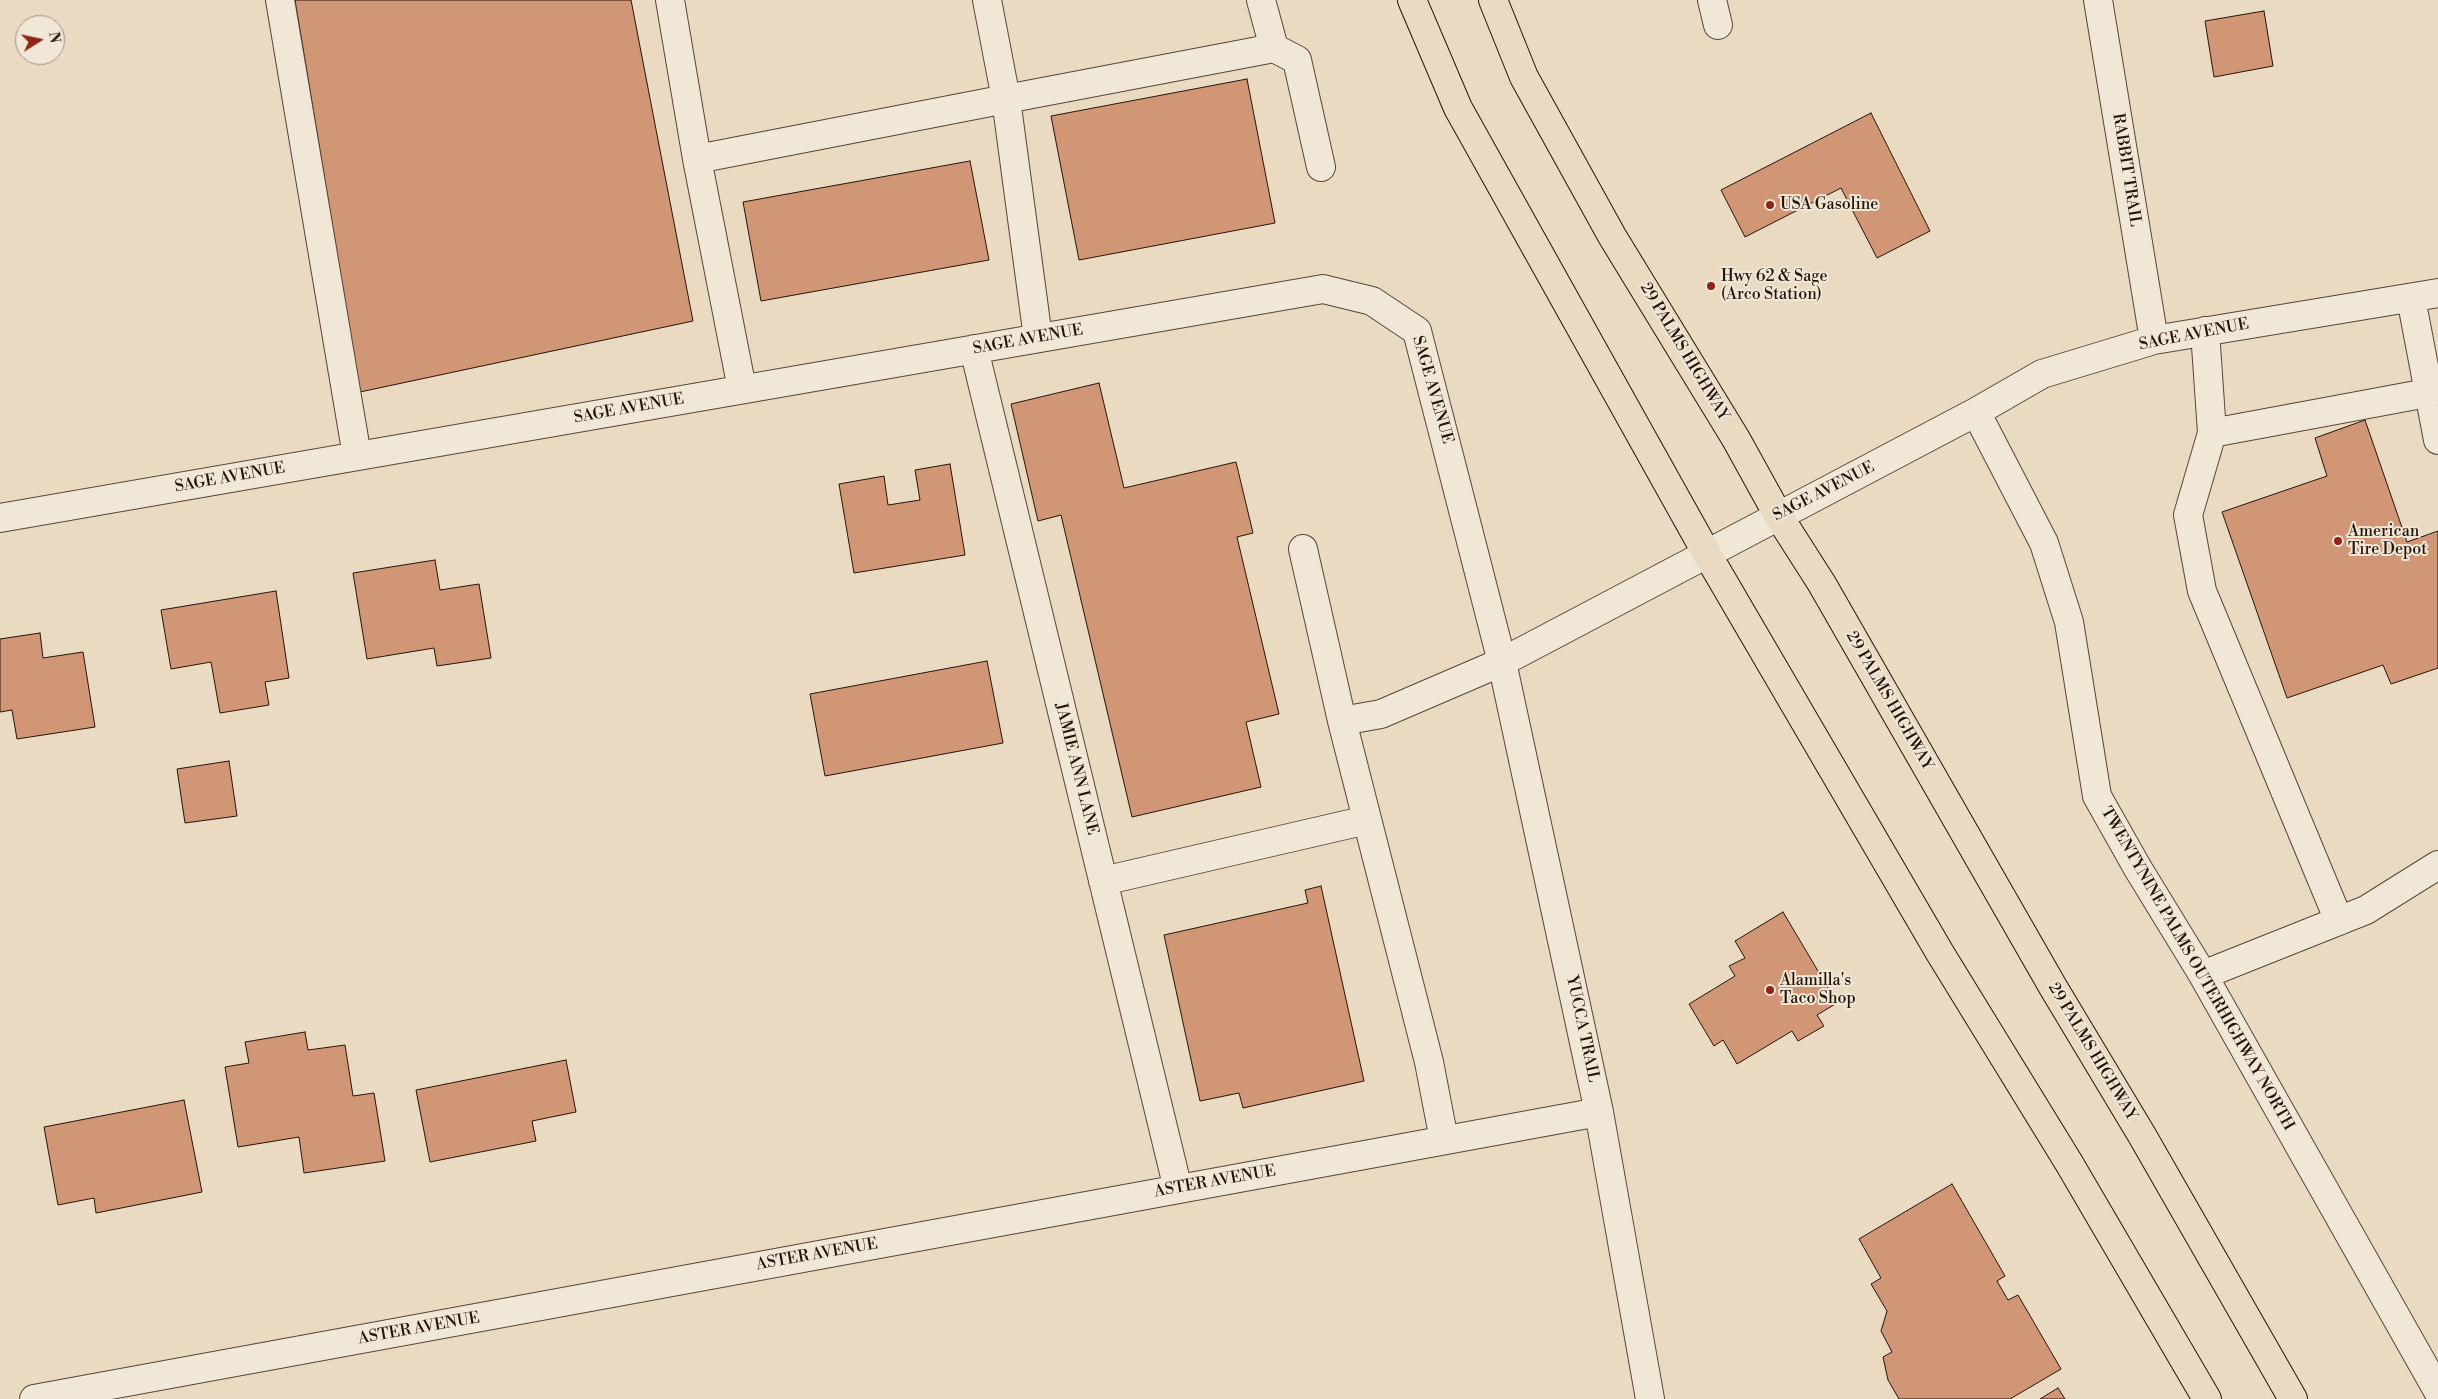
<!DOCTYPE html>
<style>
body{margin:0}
#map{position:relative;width:2438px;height:1399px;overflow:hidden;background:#e9dac1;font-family:"Libre Bodoni",serif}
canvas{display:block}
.north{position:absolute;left:15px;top:15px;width:50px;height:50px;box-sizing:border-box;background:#f1e7d7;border:1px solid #a09385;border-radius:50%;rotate:80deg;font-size:14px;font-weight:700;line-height:20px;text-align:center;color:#261409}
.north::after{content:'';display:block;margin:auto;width:18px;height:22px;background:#8f2418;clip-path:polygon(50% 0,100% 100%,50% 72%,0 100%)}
</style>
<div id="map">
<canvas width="2438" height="1399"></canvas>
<div class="north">N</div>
</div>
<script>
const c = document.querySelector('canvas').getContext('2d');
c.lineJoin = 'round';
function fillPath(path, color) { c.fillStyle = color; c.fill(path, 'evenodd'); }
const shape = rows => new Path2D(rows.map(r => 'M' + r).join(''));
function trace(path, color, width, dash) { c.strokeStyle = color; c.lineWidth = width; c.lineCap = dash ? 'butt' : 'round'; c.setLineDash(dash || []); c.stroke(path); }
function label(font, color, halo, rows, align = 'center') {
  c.font = font + ' "Libre Bodoni",serif'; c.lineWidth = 4; c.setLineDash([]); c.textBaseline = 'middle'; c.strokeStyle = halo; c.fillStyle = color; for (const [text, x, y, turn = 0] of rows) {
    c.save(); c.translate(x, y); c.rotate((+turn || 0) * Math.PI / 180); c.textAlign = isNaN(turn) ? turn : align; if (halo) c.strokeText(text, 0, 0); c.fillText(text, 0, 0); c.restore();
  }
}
const building = shape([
 [295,0,631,0,693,321,360,392,295,0],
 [2264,11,2273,66,2214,77,2205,21,2264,11],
 [1247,79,1275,223,1079,260,1051,116,1247,79],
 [1871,113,1930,231,1877,258,1841,188,1745,237,1721,190,1871,113],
 [970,161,989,260,761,301,743,202,970,161],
 [1099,383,1124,488,1236,462,1253,533,1237,537,1279,714,1246,722,1261,787,1132,817,1061,515,1038,521,1011,404,1099,383],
 [2365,420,2407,542,2438,531,2438,668,2391,684,2383,665,2287,698,2222,512,2327,476,2315,438,2365,420],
 [950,464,965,555,854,573,839,484,884,476,888,505,920,500,915,470,950,464],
 [435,560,440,590,479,584,491,658,437,666,434,648,367,659,353,573,435,560],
 [276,591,289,678,265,682,269,705,220,713,211,662,171,669,161,610,276,591],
 [40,633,43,658,83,652,95,727,17,739,12,710,0,712,0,639,40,633],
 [987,661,1003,743,825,776,810,694,987,661],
 [229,761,237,816,185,823,177,769,229,761],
 [1321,886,1364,1081,1243,1108,1239,1093,1200,1101,1164,935,1308,903,1305,890,1321,886],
 [1783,912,1837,1003,1817,1015,1824,1026,1798,1041,1792,1031,1737,1064,1723,1040,1714,1046,1689,1004,1735,976,1729,966,1745,958,1735,941,1783,912],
 [305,1032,308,1050,345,1045,353,1096,374,1093,385,1161,304,1173,299,1137,238,1147,225,1067,249,1063,245,1042,305,1032],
 [566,1060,576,1112,532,1121,536,1141,430,1162,416,1090,566,1060],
 [184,1100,202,1192,96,1213,94,1198,58,1205,44,1127,184,1100],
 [1952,1184,2005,1276,1997,1281,2008,1300,2018,1295,2061,1369,2010,1399,1899,1399,1888,1380,1883,1357,1892,1352,1881,1331,1887,1311,1871,1284,1881,1278,1859,1239,1952,1184],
 [2058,1388,2065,1399,2040,1399,2058,1388]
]);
fillPath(building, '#d09676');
trace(building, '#261409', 1);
const minor = shape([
 [280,0,357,456],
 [670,0,697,159,742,389],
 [987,0,1006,99,1274,48,1261,0],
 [1712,0,1718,25],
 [2098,0,2154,340],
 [1274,48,1297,60,1321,167],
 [697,159,1006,99,1038,338],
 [2411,298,2438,440],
 [2205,331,2212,433,2188,515,2202,591,2339,921],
 [974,349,1178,1189],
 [1976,412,2044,543,2069,622,2097,796,2137,867,2203,975,2438,1391],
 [2212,433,2438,391],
 [0,518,1323,289,1372,301,1417,331,1502,662,1599,1112,1650,1399],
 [1303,549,1342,721,1381,714,1502,662,1976,412,2042,374,2154,340,2438,293],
 [1342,721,1429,1062,1444,1140],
 [1103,881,1367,820],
 [2203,975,2366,910,2438,865],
 [34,1399,1599,1112]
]);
const major = shape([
 [1412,0,1458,108,1707,554,1940,953,2069,1163,2207,1399],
 [1493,0,1524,77,1612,236,1736,439,1778,515,1822,584,2053,987,2143,1137,2293,1399]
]);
trace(minor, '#574637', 30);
trace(major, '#261409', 30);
trace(minor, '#f1e7d7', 28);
trace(major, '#e9dac1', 28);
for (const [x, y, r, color] of [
 [1770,205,5,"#8f2418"],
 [1711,286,5,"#8f2418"],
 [2338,541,5,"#8f2418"],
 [1770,990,5,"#8f2418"]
]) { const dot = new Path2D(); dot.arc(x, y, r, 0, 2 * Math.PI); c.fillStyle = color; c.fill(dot); trace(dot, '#f1e7d7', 2); }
label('16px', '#261409', '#f1e7d7', [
 ["RABBIT TRAIL",2126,170,81],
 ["SAGE AVENUE",2194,335,-11],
 ["SAGE AVENUE",1028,340,-10],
 ["29 PALMS HIGHWAY",1684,352,59],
 ["SAGE AVENUE",1432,390,74],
 ["SAGE AVENUE",629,409,-10],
 ["SAGE AVENUE",230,478,-10],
 ["SAGE AVENUE",1824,492,-27],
 ["29 PALMS HIGHWAY",1889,701,60],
 ["JAMIE ANN LANE",1076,769,76],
 ["TWENTYNINE PALMS OUTERHIGHWAY NORTH",2197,969,60],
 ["YUCCA TRAIL",1582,1029,78],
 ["29 PALMS HIGHWAY",2092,1052,59],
 ["ASTER AVENUE",1215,1182,-10],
 ["ASTER AVENUE",817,1255,-10],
 ["ASTER AVENUE",419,1329,-10]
]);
label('16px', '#261409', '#f1e7d7', [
 ["USA Gasoline",1780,205],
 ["Hwy 62 & Sage",1721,277],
 ["(Arco Station)",1721,295],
 ["American",2348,532],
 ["Tire Depot",2348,550],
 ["Alamilla's",1780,981],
 ["Taco Shop",1780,999]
], 'left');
</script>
